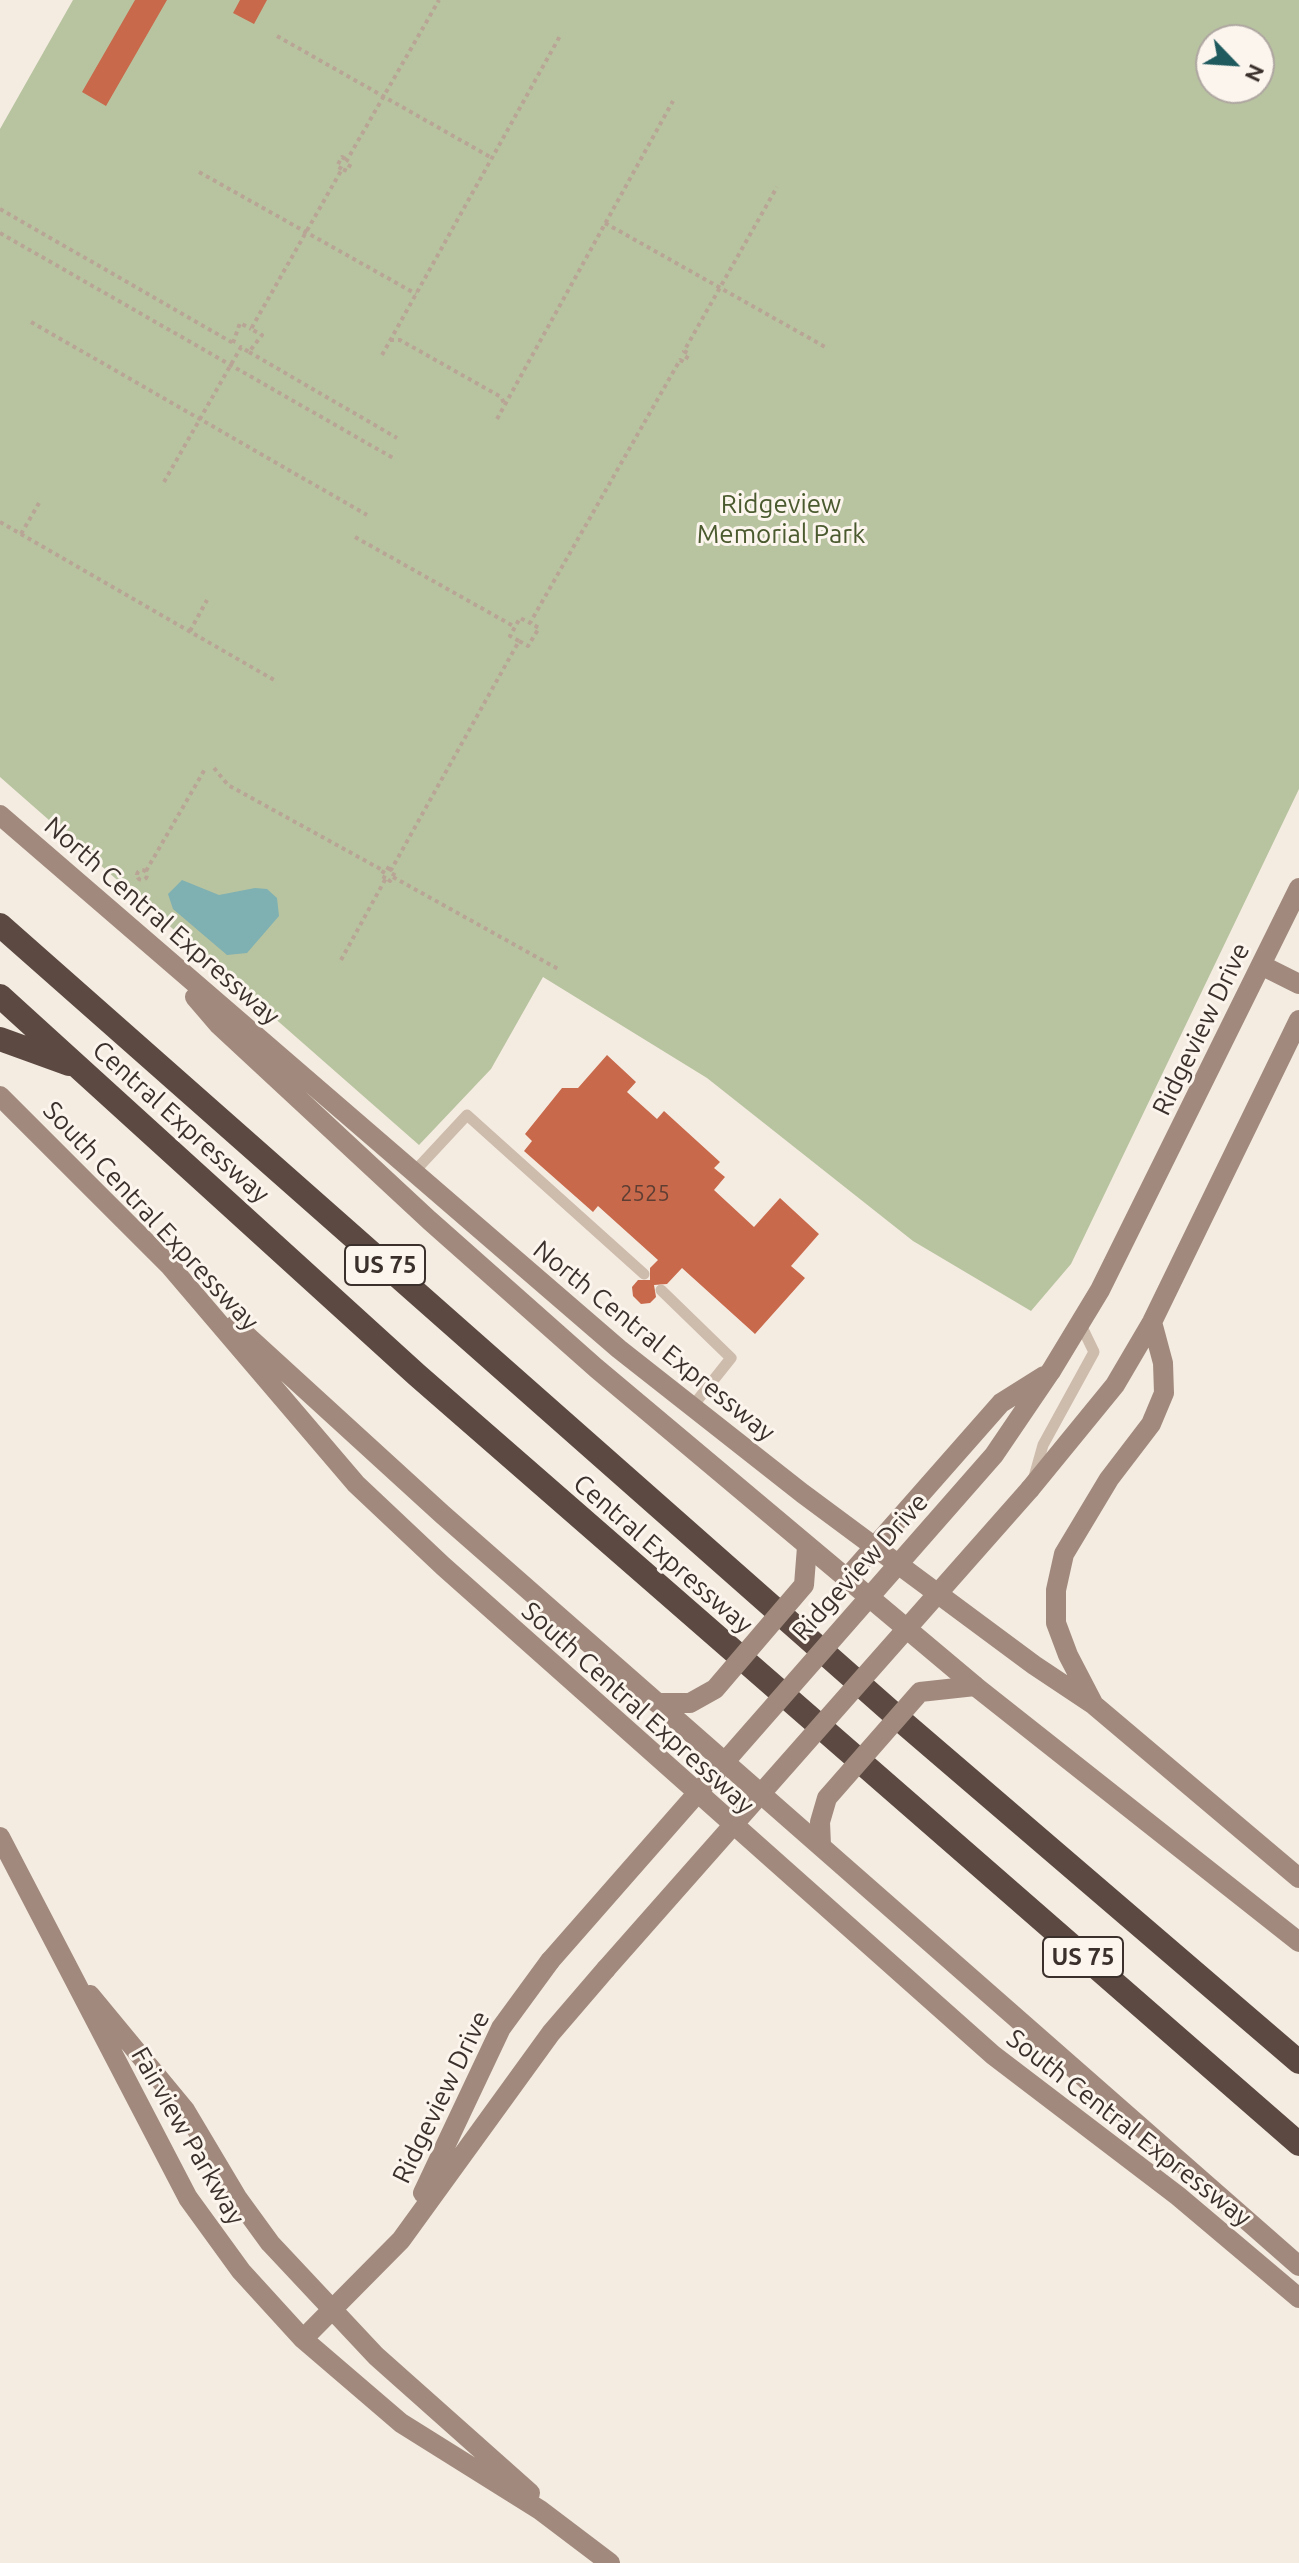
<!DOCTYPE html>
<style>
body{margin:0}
#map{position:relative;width:1299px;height:2563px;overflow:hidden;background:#f4ebe1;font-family:Ubuntu,sans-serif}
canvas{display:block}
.north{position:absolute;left:1195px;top:24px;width:80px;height:80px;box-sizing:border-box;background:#fbf5ee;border:2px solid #aea6a0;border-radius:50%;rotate:115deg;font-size:22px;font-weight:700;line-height:32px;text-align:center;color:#3b302b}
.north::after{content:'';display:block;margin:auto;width:28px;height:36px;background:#1f5a5e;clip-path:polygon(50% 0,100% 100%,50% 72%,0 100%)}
</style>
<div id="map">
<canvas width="1299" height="2563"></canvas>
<div class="north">N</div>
</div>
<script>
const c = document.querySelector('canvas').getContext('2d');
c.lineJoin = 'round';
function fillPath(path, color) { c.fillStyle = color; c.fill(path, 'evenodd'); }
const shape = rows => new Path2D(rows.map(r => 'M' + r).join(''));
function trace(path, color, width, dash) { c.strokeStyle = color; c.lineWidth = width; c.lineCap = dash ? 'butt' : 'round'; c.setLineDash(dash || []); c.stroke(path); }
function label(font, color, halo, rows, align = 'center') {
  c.font = font + ' Ubuntu,sans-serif'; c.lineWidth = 6; c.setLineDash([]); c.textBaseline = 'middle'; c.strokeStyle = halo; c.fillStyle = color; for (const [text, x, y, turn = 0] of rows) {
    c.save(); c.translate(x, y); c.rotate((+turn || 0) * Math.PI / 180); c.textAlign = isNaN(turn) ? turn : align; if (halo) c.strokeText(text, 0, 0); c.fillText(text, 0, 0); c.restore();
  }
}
fillPath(shape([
 [73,0,1299,0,1299,789,1071,1264,1031,1311,913,1241,707,1078,543,977,491,1069,419,1145,0,777,0,129],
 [1211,40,1259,40,1259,88,1211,88]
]), '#b8c4a0');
fillPath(shape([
 [182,880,219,895,255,888,267,889,277,898,279,916,247,953,227,955,173,909,168,894]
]), '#7fb0b2');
fillPath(shape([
 [135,0,167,0,106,106,82,92],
 [240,0,267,0,254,24,233,13],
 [607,1055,636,1082,627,1092,657,1119,664,1111,720,1162,714,1168,725,1177,714,1190,754,1227,780,1198,819,1234,791,1266,805,1278,755,1334,682,1268,667,1284,654,1285,656,1297,650,1303,641,1304,633,1296,632,1287,638,1280,650,1280,650,1268,658,1260,598,1206,593,1212,524,1151,532,1141,525,1134,562,1088,578,1088]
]), '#c8694b');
trace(shape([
 [277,36,492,158],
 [342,169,337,166,342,157,347,160],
 [199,172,416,294],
 [0,209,233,343],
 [605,223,827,348],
 [0,233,393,458],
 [31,322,367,515],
 [390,340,400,340,501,397,504,403],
 [233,343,240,323,251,329],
 [249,352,397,438],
 [382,355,560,36],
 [497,419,673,101],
 [164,482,241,347,249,352,262,335,251,329,342,169,347,171,351,163,347,160,439,0],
 [0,522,274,680],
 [21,534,39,503],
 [355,537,515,627],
 [190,631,207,600],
 [519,641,510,636,520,618,530,623],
 [214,768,228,785,384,871],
 '137 875a5 5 0 1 1 10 0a5 5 0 1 1-10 0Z',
 [146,871,205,769],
 [393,877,558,969],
 [386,878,381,876,386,867,391,870],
 [341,960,386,878,390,881,395,872,391,870,519,641,528,646,539,628,530,623,680,360,684,362,689,354,684,351,777,187]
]), '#b9a596', 4, [4, 4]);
trace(shape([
 [413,1173,467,1115,644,1274],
 [661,1290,731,1358,692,1407],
 [1034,1477,1043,1445,1094,1352,1080,1323]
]), '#cdbbac', 11);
trace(shape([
 [0,815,619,1349,802,1493,1034,1665,1094,1705,1299,1878],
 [1261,965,1299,984],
 [195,997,219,1025,429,1220,596,1368,975,1686,1299,1942],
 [0,1096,170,1266,356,1484,443,1566,993,2055,1178,2196,1299,2298],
 [235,1325,442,1514,1299,2266],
 [1051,1371,1100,1290,1299,888],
 [1030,1489,1115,1385,1152,1322,1299,1020],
 [1094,1705,1068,1655,1056,1623,1056,1590,1064,1554,1109,1479,1151,1424,1164,1393,1163,1363,1152,1322],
 [0,1837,188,2198,241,2271,303,2339,401,2423,540,2510,610,2563],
 [90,1995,185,2110,238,2199,270,2243,376,2356,530,2493],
 [423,2193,501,2028,550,1961],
 [303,2339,401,2240,551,2033,606,1969]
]), '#a18a7d', 20);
trace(shape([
 [0,925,905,1724,1299,2062],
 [0,996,417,1375,1299,2144],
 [0,1039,69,1064]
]), '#5c4a42', 24);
trace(shape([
 [846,1579,1001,1403,1044,1376],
 [657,1703,690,1703,715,1689,804,1585,807,1547],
 [821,1846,820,1822,827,1798,920,1692,975,1686],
 [550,1961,994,1455,1051,1371],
 [606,1969,1030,1489]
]), '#a18a7d', 20);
label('22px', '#5e3e33', null, [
 ["2525",645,1194]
]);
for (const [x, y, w] of [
 [385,1265,80],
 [1083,1957,80]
]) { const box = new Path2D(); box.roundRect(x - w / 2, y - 20, w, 40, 6); c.fillStyle = '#fbf5ee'; c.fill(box); trace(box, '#3b302b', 2); }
label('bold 24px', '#3b302b', null, [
 ["US 75",385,1265],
 ["US 75",1083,1957]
]);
label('26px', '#4a5a2e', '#fbf5ee', [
 ["Ridgeview",781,504],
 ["Memorial Park",781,534]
]);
label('26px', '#3b302b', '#fbf5ee', [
 ["North Central Expressway",162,921,41],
 ["Ridgeview Drive",1201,1029,-64],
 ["Central Expressway",181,1122,42],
 ["South Central Expressway",151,1216,47],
 ["North Central Expressway",654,1341,39],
 ["Central Expressway",663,1554,41],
 ["Ridgeview Drive",860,1567,-48],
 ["South Central Expressway",638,1708,42],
 ["Ridgeview Drive",441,2097,-64],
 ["South Central Expressway",1129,2128,38],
 ["Fairview Parkway",188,2136,60]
]);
</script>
